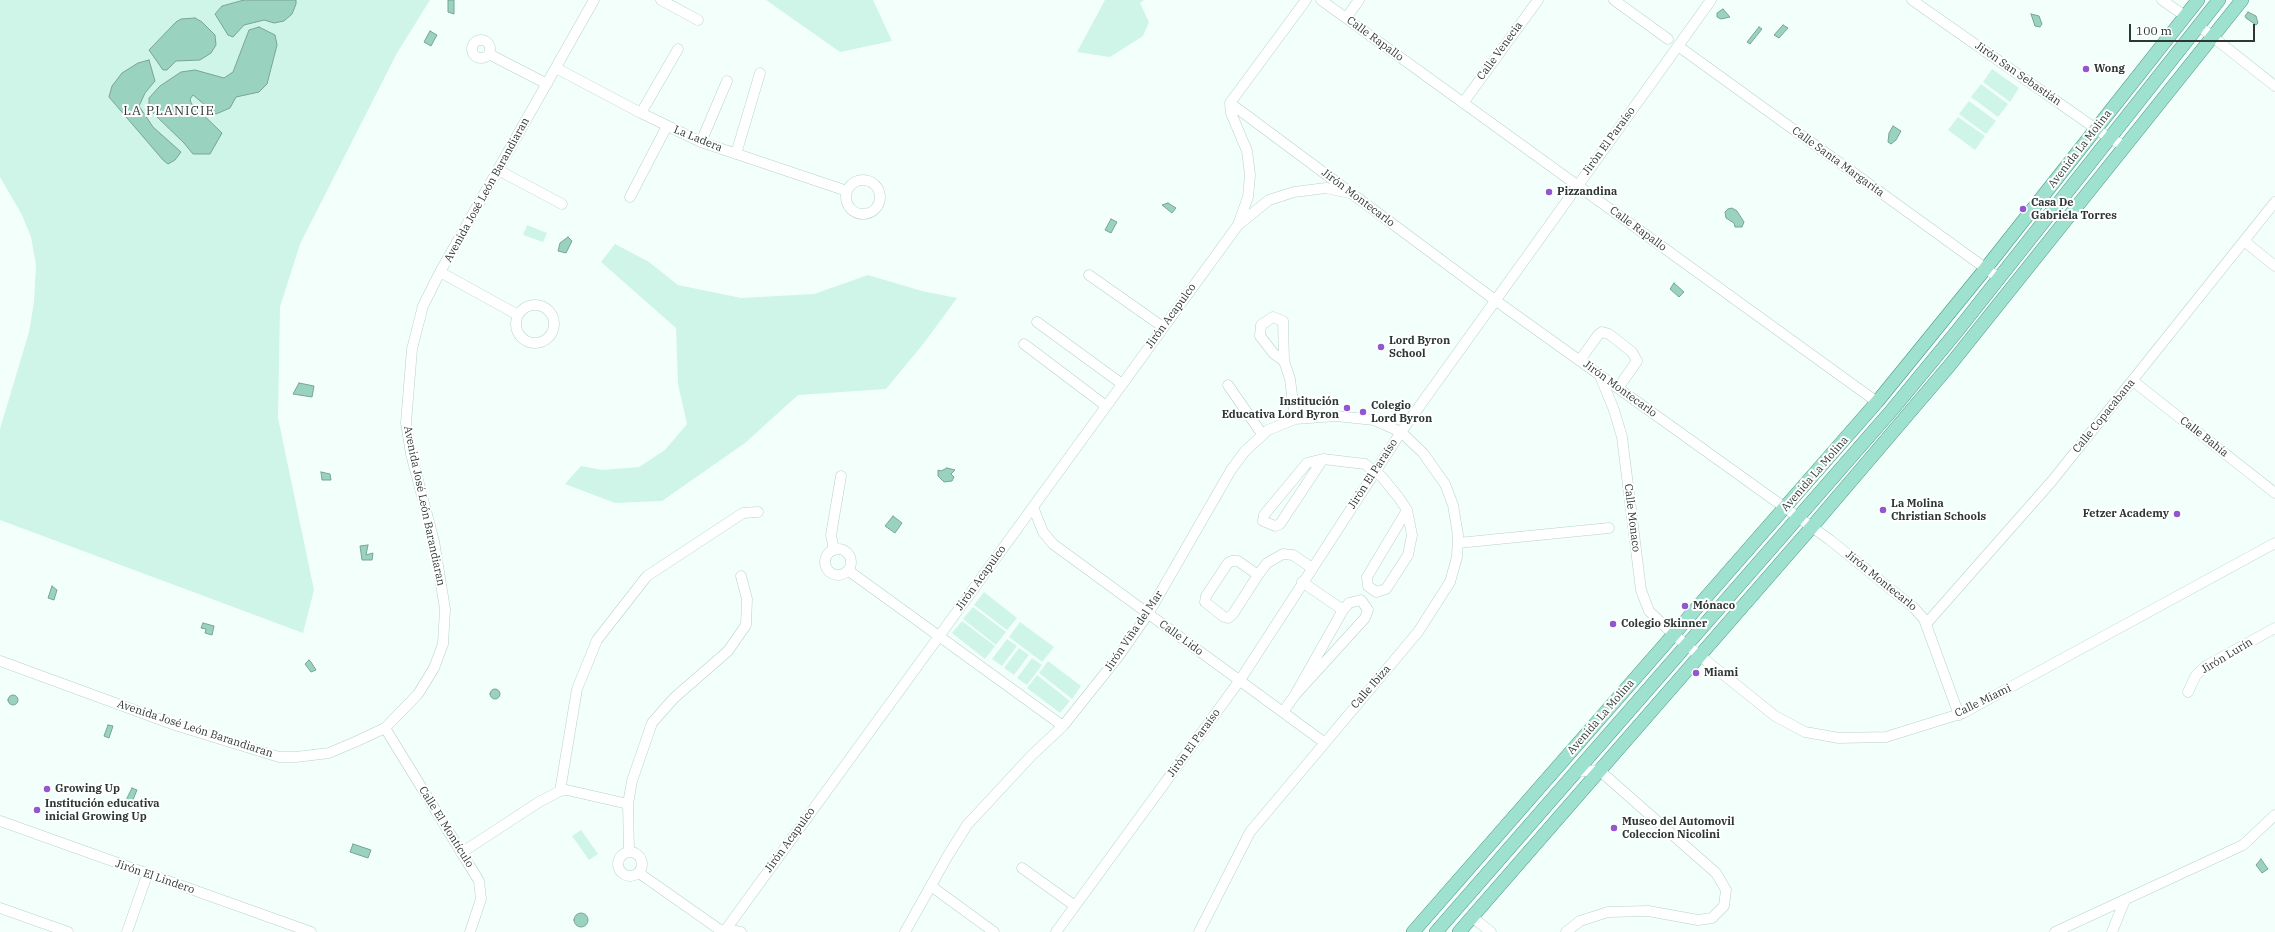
<!DOCTYPE html>
<meta charset="utf-8">
<style>
body{margin:0}
#map{position:relative;width:2275px;height:932px;overflow:hidden;background:#f3fffa;font-family:"IBM Plex Serif",serif}
canvas{display:block}
.scale{position:absolute;left:2129px;top:24px;width:126px;height:18px;box-sizing:border-box;border:2px solid #2d3834;border-top:0;padding-left:5px;font-size:12px;line-height:14px;white-space:nowrap;color:#2d3834;-webkit-text-stroke:3px #fff;paint-order:stroke}
</style>
<div id="map">
<canvas width="2275" height="932"></canvas>
<div class="scale">100 m</div>
</div>
<script>
const c = document.querySelector('canvas').getContext('2d');
c.lineJoin = 'round';
function fillPath(path, color) { c.fillStyle = color; c.fill(path, 'evenodd'); }
const shape = rows => new Path2D(rows.map(r => 'M' + r).join(''));
function trace(path, color, width, dash) { c.strokeStyle = color; c.lineWidth = width; c.lineCap = dash ? 'butt' : 'round'; c.setLineDash(dash || []); c.stroke(path); }
function label(font, color, halo, rows, align = 'center') {
  c.font = font + ' "IBM Plex Serif",serif'; c.lineWidth = 4; c.setLineDash([]); c.textBaseline = 'middle'; c.strokeStyle = halo; c.fillStyle = color; for (const [text, x, y, turn = 0] of rows) {
    c.save(); c.translate(x, y); c.rotate((+turn || 0) * Math.PI / 180); c.textAlign = isNaN(turn) ? turn : align; if (halo) c.strokeText(text, 0, 0); c.fillText(text, 0, 0); c.restore();
  }
}
fillPath(shape([
 [0,0,430,0,397,53,300,244,280,307,278,418,314,590,303,633,0,520,0,429,29,332,34,302,36,265,31,237,22,215,0,177],
 [766,0,873,0,892,41,840,52],
 [1105,0,1144,0,1140,3,1149,22,1143,36,1110,57,1077,52],
 [1992,69,2019,88,2010,102,1983,82],
 [1981,84,2008,104,1998,117,1971,97],
 [1969,101,1996,121,1986,134,1959,114],
 [1958,117,1985,136,1975,150,1948,130],
 [527,225,547,233,543,242,523,235],
 [615,244,649,262,678,285,741,298,814,294,868,275,922,291,957,298,924,343,886,389,798,395,745,443,662,501,615,503,565,484,581,466,602,470,639,467,665,450,687,424,678,384,676,328,601,262],
 [984,592,1017,618,1007,630,974,605],
 [973,607,1006,632,996,645,963,619],
 [962,621,995,646,985,659,952,633],
 [1020,622,1054,647,1042,662,1009,637],
 [1007,639,1017,646,1002,666,992,659],
 [1019,648,1029,655,1014,675,1004,668],
 [1032,658,1042,665,1027,685,1017,678],
 [1048,661,1081,686,1072,699,1039,673],
 [1037,675,1070,701,1060,713,1027,688],
 [581,830,598,854,589,860,572,836]
]), '#cff5e8');
const water = shape([
 [244,0,296,0,296,4,292,14,284,21,274,23,264,20,244,25,233,37,228,35,215,14,222,6,244,0],
 [448,0,454,0,454,14,448,12,448,0],
 [1723,9,1730,17,1721,19,1717,17,1717,13,1723,9],
 [2248,12,2256,16,2258,23,2256,25,2246,18,2245,16,2248,12],
 [2031,14,2039,16,2042,24,2040,27,2035,26,2031,14],
 [195,18,202,22,215,35,216,45,211,53,200,60,176,61,167,70,163,70,149,50,176,22,181,19,195,18],
 [1783,25,1788,28,1779,38,1774,35,1783,25],
 [259,27,275,35,277,45,267,84,259,92,236,97,230,108,216,114,193,95,190,99,191,103,222,133,210,154,193,154,184,143,154,114,149,107,149,98,160,86,181,72,195,70,224,78,233,72,249,30,259,27],
 [1759,27,1762,29,1750,44,1747,42,1759,27],
 [430,31,437,35,431,46,424,42,430,31],
 [149,60,155,81,145,93,139,106,153,127,181,152,175,160,168,164,163,160,109,97,112,86,122,73,138,63,149,60],
 [1893,126,1901,131,1896,140,1891,144,1888,142,1889,133,1893,126],
 [1168,203,1176,208,1172,213,1162,205,1168,203],
 [1728,209,1732,208,1737,211,1744,222,1742,227,1735,227,1734,223,1726,218,1725,212,1728,209],
 [1111,219,1117,222,1111,233,1105,230,1111,219],
 [568,237,572,241,566,253,558,251,560,243,568,237],
 [1674,283,1684,292,1679,297,1670,289,1674,283],
 [299,383,314,386,312,397,293,394,299,383],
 [947,468,955,470,951,474,954,477,952,481,944,482,938,476,938,470,941,471,947,468],
 [321,472,330,474,331,480,322,480,321,472],
 [893,516,902,523,895,533,885,526,893,516],
 [368,545,366,555,373,553,372,560,362,560,360,546,368,545],
 [52,586,57,590,54,600,48,598,52,586],
 [203,623,214,626,212,635,205,633,206,629,201,628,203,623],
 [309,660,311,662,316,670,311,672,305,664,309,660],
 '490 694a5 5 0 1 1 10 0a5 5 0 1 1-10 0Z',
 '8 700a5 5 0 1 1 10 0a5 5 0 1 1-10 0Z',
 [108,725,113,726,109,738,104,736,108,725],
 [132,788,137,790,132,802,126,800,132,788],
 [353,844,371,850,368,858,350,852,353,844],
 [2261,859,2268,869,2262,873,2256,865,2261,859],
 '574 920a7 7 0 1 1 14 0a7 7 0 1 1-14 0Z'
]);
fillPath(water, '#99d3c0');
trace(water, '#79a496', 1);
const minor = shape([
 [661,0,698,20],
 [1321,0,1877,402],
 [1614,0,1668,39],
 [1912,0,2109,138,2125,146],
 [2162,0,2185,16],
 [1346,18,1359,0],
 [2199,26,2275,86],
 '472 49a9 9 0 1 1 18 0a9 9 0 1 1-18 0Z',
 [1678,46,1999,278],
 [489,54,547,84],
 [556,68,641,113,701,142,847,191],
 [1230,103,1495,300,1830,540,1914,608,1924,619,1959,715],
 [1463,103,1538,0],
 [641,113,678,49],
 [701,142,727,81],
 [736,154,760,73],
 [498,170,562,204],
 '846 197a17 17 0 1 1 34 0a17 17 0 1 1-34 0Z',
 [630,197,667,126],
 [1238,225,1269,200,1294,192,1326,188,1349,193],
 [2244,241,2275,266],
 [440,272,518,315],
 [1089,275,1163,327],
 '516 324a19 19 0 1 1 38 0a19 19 0 1 1-38 0Z',
 [1037,322,1122,384],
 [1024,344,1106,406],
 [1580,360,1598,335,1602,332,1609,334,1632,352,1637,361,1618,388],
 [1284,361,1274,354,1260,336,1261,325,1273,317,1283,321,1284,361,1290,379,1295,419],
 [1600,376,1614,410,1622,437,1641,590,1649,611,1673,634,1775,716,1805,732,1839,738,1886,737,1963,713,2275,543],
 [2133,381,2275,493],
 [1228,385,1262,434],
 [1323,459,1365,464,1382,477,1399,498,1407,510,1412,535,1408,555,1386,589,1376,592,1368,586,1367,577,1407,510],
 [1323,459,1280,524,1275,526,1263,521,1264,515,1307,463,1323,459],
 [1033,507,1043,532,1053,544,1325,743],
 [1458,543,1609,528],
 '825 562a13 13 0 1 1 26 0a13 13 0 1 1-26 0Z',
 [834,550,831,535,841,476],
 [1232,561,1238,561,1258,575,1233,614,1228,618,1224,617,1205,602,1206,596,1228,563,1232,561],
 [849,571,1063,726],
 [1258,575,1267,563,1283,554,1293,555,1312,568],
 [1302,582,1343,610],
 [1926,624,2052,481,2275,202],
 [0,661,175,725,279,757,296,757,329,753,355,742,385,728,418,694,434,668,443,644,445,609,434,541,411,454,406,423,412,349,423,306,440,272,594,0],
 [2188,692,2196,675,2206,666,2275,628],
 [1283,712,1295,695,1343,610,1349,603,1361,600,1368,610,1365,618,1295,695],
 [385,728,479,881,481,899,470,932],
 [560,791,577,689,597,640,647,576,743,513,758,512],
 [0,821,311,932],
 '618 864a12 12 0 1 1 24 0a12 12 0 1 1-24 0Z',
 [629,852,628,804,632,781,652,723,674,698,728,651,746,625,747,599,741,576],
 [461,853,539,802,560,791,567,790,628,804],
 [1022,868,1075,906],
 [639,873,723,932],
 [931,886,994,932],
 [0,908,68,932],
 [1472,917,1491,932],
 [726,929,741,932],
 [127,932,147,875],
 [724,932,1238,225,1248,197,1250,175,1247,151,1231,113,1230,103,1306,0],
 [905,932,947,857,967,825,1032,755,1063,726,1118,657,1148,614,1231,470,1245,451,1268,430,1295,419,1336,416,1374,420,1401,432,1423,453,1445,484,1453,505,1458,535,1457,557,1450,582,1418,632,1250,832,1199,932],
 [1056,932,1240,680,1401,432,1711,0],
 [1566,932,1580,921,1608,912,1648,911,1698,920,1712,918,1724,906,1726,890,1716,873,1599,770,1576,772],
 [2055,932,2243,845,2275,815],
 [2112,932,2125,900]
]);
const major = shape([
 [1413,932,1877,402,1986,268,2198,0],
 [1436,932,1892,410,1958,330,2219,0],
 [1459,932,1811,528,1950,365,2242,0]
]);
trace(minor, '#b6d3c9', 11);
trace(major, '#4d9983', 14);
trace(minor, '#fff', 10);
trace(major, '#9ee1ce', 13);
for (const [x, y, r, color] of [
 [2086,69,4,"#9257ce"],
 [1549,192,4,"#9257ce"],
 [2023,209,4,"#9257ce"],
 [1381,347,4,"#9257ce"],
 [1347,408,4,"#9257ce"],
 [1363,412,4,"#9257ce"],
 [1883,510,4,"#9257ce"],
 [2177,514,4,"#9257ce"],
 [1685,606,4,"#9257ce"],
 [1613,624,4,"#9257ce"],
 [1696,673,4,"#9257ce"],
 [47,789,4,"#9257ce"],
 [37,810,4,"#9257ce"],
 [1614,828,4,"#9257ce"]
]) { const dot = new Path2D(); dot.arc(x, y, r, 0, 2 * Math.PI); c.fillStyle = color; c.fill(dot); trace(dot, '#fff', 1.5); }
label('11px', '#2d3834', '#fff', [
 ["Calle Rapallo",1375,39,36],
 ["Calle Venecia",1500,51,-54],
 ["Jirón San Sebastián",2018,74,35],
 ["La Ladera",698,139,22],
 ["Jiròn El Paraíso",1609,141,-54],
 ["Avenida La Molina",2080,149,-52],
 ["Calle Santa Margarita",1838,162,36],
 ["Avenida José León Barandiaran",487,190,-61],
 ["Jirón Montecarlo",1358,198,37],
 ["Calle Rapallo",1638,229,36],
 ["Jirón Acapulco",1171,316,-54],
 ["Jirón Montecarlo",1620,389,36],
 ["Calle Copacabana",2104,416,-51],
 ["Calle Bahía",2204,437,38],
 ["Jiròn El Paraíso",1373,474,-57],
 ["Avenida La Molina",1815,474,-49],
 ["Avenida José León Barandiaran",424,506,78],
 ["Calle Monaco",1632,518,83],
 ["Jirón Acapulco",981,578,-54],
 ["Jirón Montecarlo",1881,581,39],
 ["Jirón Viña del Mar",1134,631,-56],
 ["Calle Lido",1181,638,36],
 ["Jirón Lurín",2227,656,-31],
 ["Calle Ibiza",1371,687,-49],
 ["Calle Miami",1983,701,-26],
 ["Avenida La Molina",1601,717,-49],
 ["Avenida José León Barandiaran",195,729,18],
 ["Jiròn El Paraíso",1194,743,-54],
 ["Calle El Montículo",446,827,58],
 ["Jirón Acapulco",790,840,-54],
 ["Jirón El Lindero",155,877,19]
]);
label('bold 11px', '#2d3834', '#fff', [
 ["Wong",2094,69],
 ["Pizzandina",1557,192],
 ["Casa De",2031,203],
 ["Gabriela Torres",2031,216],
 ["Lord Byron",1389,341],
 ["School",1389,354],
 ["Institución",1339,402,"right"],
 ["Educativa Lord Byron",1339,415,"right"],
 ["Colegio",1371,406],
 ["Lord Byron",1371,419],
 ["La Molina",1891,504],
 ["Christian Schools",1891,517],
 ["Fetzer Academy",2169,514,"right"],
 ["Mónaco",1693,606],
 ["Colegio Skinner",1621,624],
 ["Miami",1704,673],
 ["Growing Up",55,789],
 ["Institución educativa",45,804],
 ["inicial Growing Up",45,817],
 ["Museo del Automovil",1622,822],
 ["Coleccion Nicolini",1622,835]
], 'left');
c.letterSpacing = '1px';
label('13px', '#2d3834', '#fff', [
 ["LA PLANICIE",169,111]
]);
c.letterSpacing = '0px';
</script>
